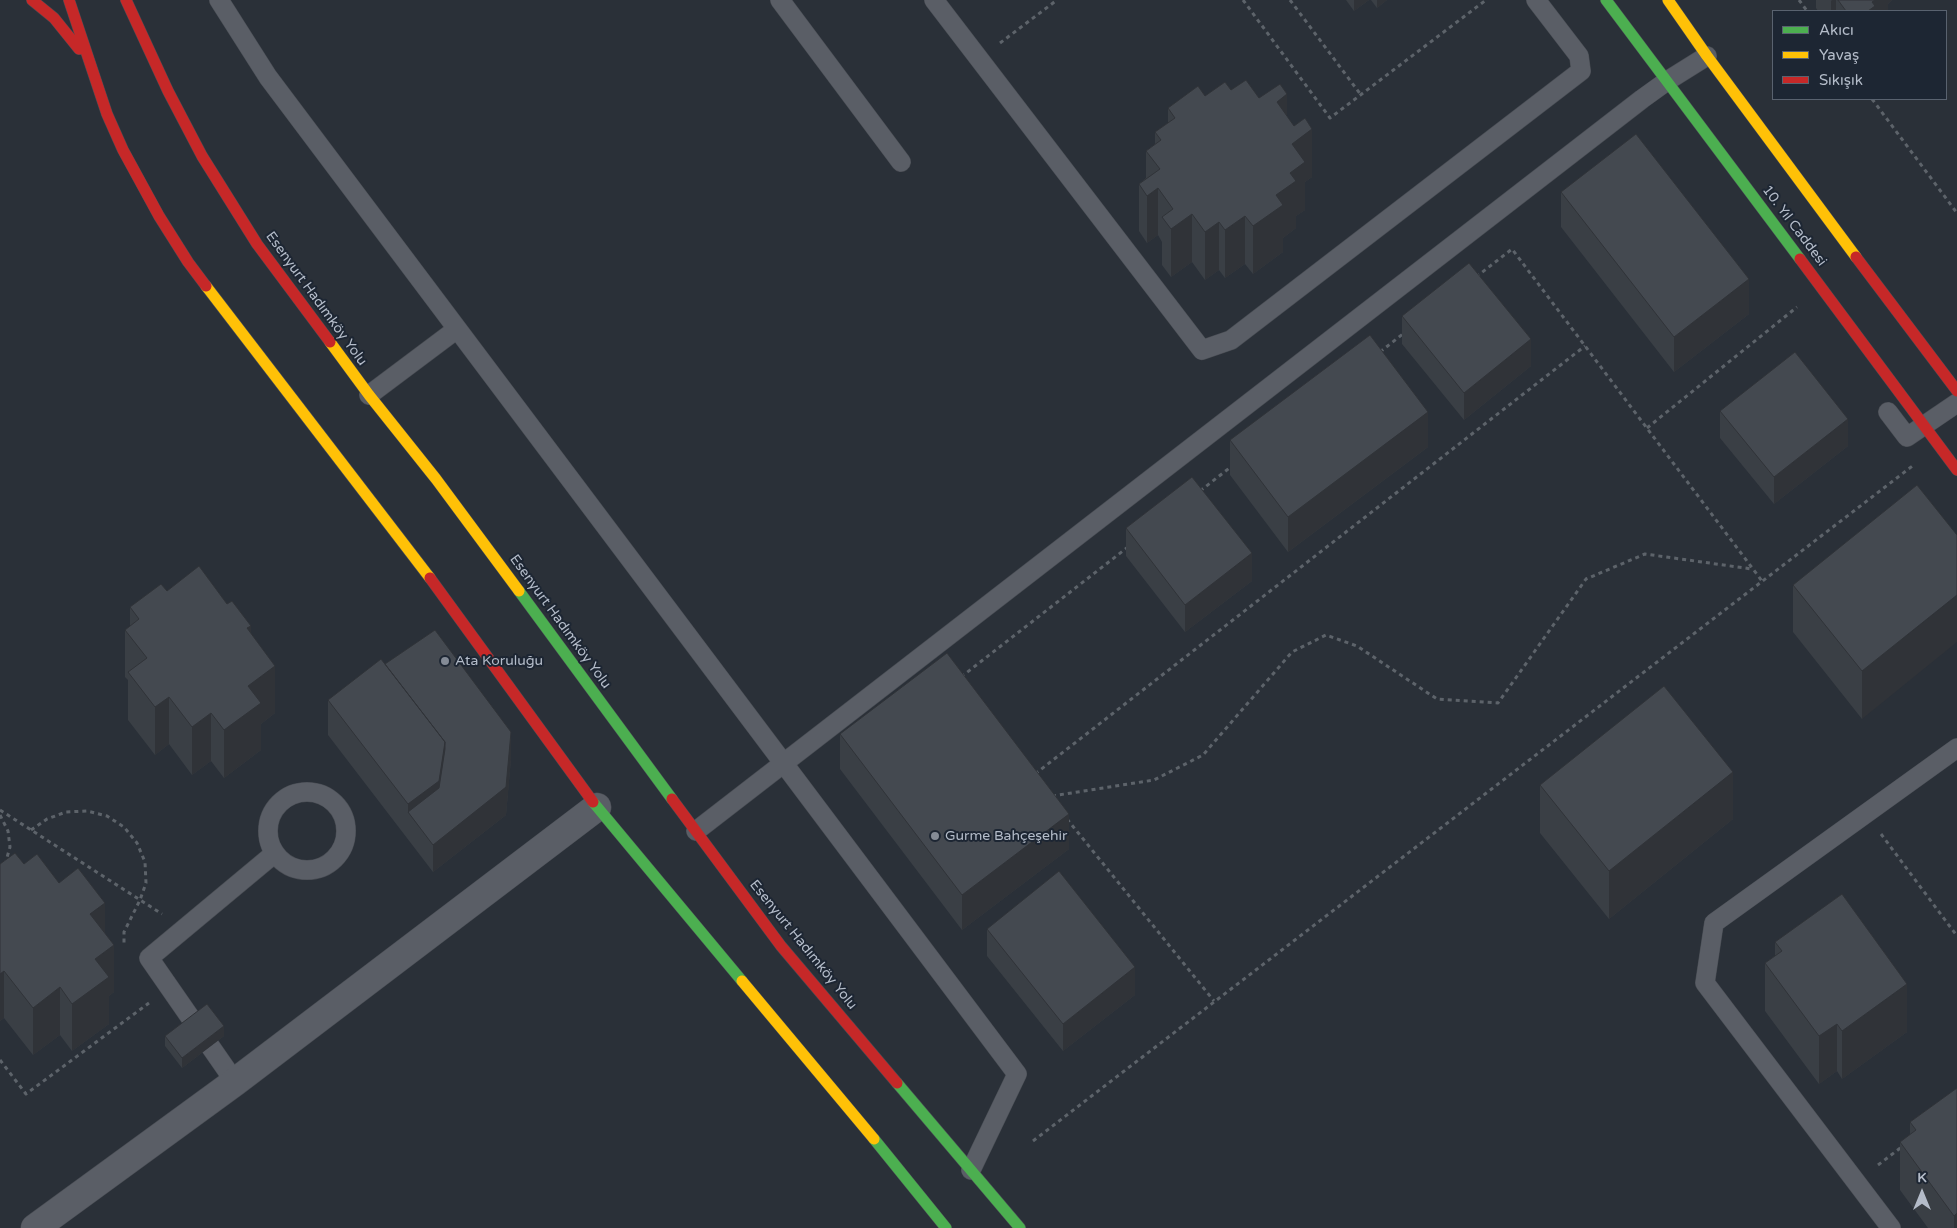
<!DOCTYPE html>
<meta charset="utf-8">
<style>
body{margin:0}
#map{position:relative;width:1957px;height:1228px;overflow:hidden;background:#2a3038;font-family:"Varela Round",sans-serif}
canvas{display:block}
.legend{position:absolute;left:1772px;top:10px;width:175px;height:90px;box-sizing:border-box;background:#1d2633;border:1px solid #59626f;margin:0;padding:6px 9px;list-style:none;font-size:15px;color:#b4bcc9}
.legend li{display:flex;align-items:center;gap:10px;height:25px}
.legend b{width:25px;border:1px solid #59626f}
.north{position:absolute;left:1897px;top:1168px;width:50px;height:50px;-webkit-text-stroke:4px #1d2633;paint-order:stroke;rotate:0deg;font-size:14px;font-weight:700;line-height:20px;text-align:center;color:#b4bcc9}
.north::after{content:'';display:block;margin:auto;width:18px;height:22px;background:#b4bcc9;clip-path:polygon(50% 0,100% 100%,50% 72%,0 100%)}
</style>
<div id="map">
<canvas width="1957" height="1228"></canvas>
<ul class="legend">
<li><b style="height:6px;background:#4caf50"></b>Akıcı</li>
<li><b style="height:6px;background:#ffc107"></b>Yavaş</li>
<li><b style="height:6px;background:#c62828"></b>Sıkışık</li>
</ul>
<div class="north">K</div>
</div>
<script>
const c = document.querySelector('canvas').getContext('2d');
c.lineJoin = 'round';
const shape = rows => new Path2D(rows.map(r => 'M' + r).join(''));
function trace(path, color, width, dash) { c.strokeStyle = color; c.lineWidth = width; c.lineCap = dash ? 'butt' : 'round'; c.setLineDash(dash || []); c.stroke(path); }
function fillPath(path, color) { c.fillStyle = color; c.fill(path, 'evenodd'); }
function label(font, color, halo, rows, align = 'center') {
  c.font = font + ' "Varela Round",sans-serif'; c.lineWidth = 4; c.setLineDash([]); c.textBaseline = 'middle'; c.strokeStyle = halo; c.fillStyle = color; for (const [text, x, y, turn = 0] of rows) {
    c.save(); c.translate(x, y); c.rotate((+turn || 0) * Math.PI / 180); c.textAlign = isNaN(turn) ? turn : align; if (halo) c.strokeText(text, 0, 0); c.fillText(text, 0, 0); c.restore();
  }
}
const lane = shape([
 [219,0,268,77,1017,1074,971,1170],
 [780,0,901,162],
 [934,0,1202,350,1231,340,1581,71,1579,56,1536,0],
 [369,395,457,329],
 [1888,412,1907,437,1957,403],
 '268 831a39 39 0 1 1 78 0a39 39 0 1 1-78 0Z',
 [696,831,1642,99,1667,81,1707,56],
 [235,1082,149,958,275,853],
 [1891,1228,1705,983,1714,923,1957,748]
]);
const street = shape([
 [35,1228,235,1082,597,807]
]);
const fast = shape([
 [1606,0,1800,259],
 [519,591,672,799],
 [593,802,742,981],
 [897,1083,1020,1228],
 [874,1139,946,1228]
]);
const slow = shape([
 [1668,0,1707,56,1856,257],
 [206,286,430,578],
 [330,342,369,395,436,479,519,591],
 [742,981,874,1139]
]);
const jam = shape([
 [32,0,54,18,79,49],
 [69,0,107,114,123,150,159,216,188,262,206,286],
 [126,0,168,91,202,156,257,244,330,342],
 [1856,257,1957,391],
 [1800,259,1957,470],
 [430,578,593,802],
 [672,799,781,946,897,1083]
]);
trace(lane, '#484c53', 20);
trace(street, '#484c53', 29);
trace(fast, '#484c53', 12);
trace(slow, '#484c53', 12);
trace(jam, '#484c53', 12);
trace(shape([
 [1243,0,1330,118,1486,0],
 [1290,0,1361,95],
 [1799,0,1807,11],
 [1000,43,1057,0],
 [1872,99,1957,213],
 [1476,277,1512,249,1762,581],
 [1380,352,1404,333],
 [1647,428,1797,307],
 [1200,491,1232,466],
 [961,677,1128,547],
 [1035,774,1585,346],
 [1052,796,1154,780,1203,755,1292,652,1326,635,1357,646,1437,699,1498,703,1586,579,1645,554,1752,569],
 [0,810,162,914],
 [0,815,8,831,10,847,6,861],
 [1067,819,1214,1001],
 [31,830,47,819,66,812,87,811,107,816,124,827,137,843,145,862,146,883,140,900,124,932,124,946],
 [1881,834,1957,936],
 [0,1060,26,1094,149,1003],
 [1033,1141,1915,464],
 [1878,1165,1903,1146]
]), '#5d636a', 3, [4, 4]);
trace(lane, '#5a5e66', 19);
trace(street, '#5a5e66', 28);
trace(fast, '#4caf50', 11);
trace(slow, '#ffc107', 11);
trace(jam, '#c62828', 11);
fillPath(shape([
 [1346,0,1369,0,1354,11],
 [1371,0,1387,0,1377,8],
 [1816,0,1892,0,1888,4,1888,11,1818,11,1816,8],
 [1231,90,1259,98,1287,116,1312,177,1305,182,1305,210,1296,216,1296,228,1283,238,1283,252,1253,274,1245,264,1225,278,1219,270,1205,280,1192,262,1171,277,1162,265,1162,242,1158,235,1147,243,1139,231,1139,184,1146,178,1146,151,1155,144,1155,132,1168,123,1168,108,1205,96],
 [1561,192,1749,314,1674,372,1561,227],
 [1402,316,1531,366,1464,420,1402,344],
 [1720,411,1848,446,1774,504,1720,438],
 [1230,440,1428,447,1288,552,1230,475],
 [1126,528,1252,581,1185,632,1126,556],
 [1957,535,1862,719,1793,632,1793,585],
 [167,591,227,604,251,634,275,713,261,724,261,750,224,778,211,761,192,775,169,744,155,755,128,720,128,680,125,677,125,630,130,626,130,607],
 [385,664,511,759,506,815,433,872,328,735,328,700],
 [840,734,1069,849,962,930,840,769],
 [1540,785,1733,819,1609,919,1540,833],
 [0,864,24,864,59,883,105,933,114,992,109,996,109,1024,72,1051,60,1035,33,1055,4,1018,0,1021],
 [987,929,1135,995,1063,1051,987,956],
 [1775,942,1907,1032,1842,1079,1837,1071,1819,1084,1765,1011,1765,963,1775,956],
 [165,1036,224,1036,182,1068,165,1046],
 [1957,1088,1957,1228,1928,1228,1900,1190,1900,1142,1910,1135,1910,1122]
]), '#3a3f45');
fillPath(shape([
 [1354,0,1369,0,1354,11],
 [1377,0,1387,0,1377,8],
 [1832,0,1836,0,1836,11,1831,11,1831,1],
 [1875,0,1892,0,1888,4,1888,11,1868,11,1872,2],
 [1287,94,1287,142,1277,102],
 [1312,129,1312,177,1305,182,1305,210,1296,216,1296,228,1283,238,1283,252,1253,274,1253,226,1276,195,1290,173,1292,144],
 [1158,188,1158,235,1147,243,1147,196],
 [1192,214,1192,262,1171,277,1171,229],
 [1245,216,1245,264,1225,278,1225,230],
 [1219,222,1219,270,1205,280,1205,232],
 [1749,279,1749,314,1674,372,1674,337],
 [1531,339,1531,366,1464,420,1464,393],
 [1428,412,1428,447,1288,552,1288,517],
 [1848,419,1848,446,1774,504,1774,477],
 [1252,553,1252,581,1185,632,1185,605],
 [1957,595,1957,642,1862,719,1862,671],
 [251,626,251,673,247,628],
 [275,666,275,713,261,724,261,750,224,778,224,730,248,686],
 [169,697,169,744,155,755,155,707],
 [211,713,211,761,192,775,192,727],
 [511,732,511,759,506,815,433,872,433,845],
 [445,742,445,776,421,829,408,812,408,839,408,804],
 [1733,772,1733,819,1609,919,1609,871],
 [1069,814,1069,849,962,930,962,895],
 [105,903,105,951,90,914],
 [114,945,114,992,109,996,109,1024,72,1051,72,1004,95,959],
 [1135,967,1135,995,1063,1051,1063,1024],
 [4,971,4,1018,0,1021,0,974],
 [1907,984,1907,1032,1842,1079,1842,1031],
 [60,987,60,1035,33,1055,33,1008],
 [1837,1024,1837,1071,1819,1084,1819,1036],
 [224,1026,224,1036,182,1068,182,1058],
 [1957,1213,1957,1228,1954,1228,1954,1216]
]), '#303338');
const building = shape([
 [1838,0,1875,0,1872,2,1875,6,1868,11,1846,11,1838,0],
 [1246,80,1259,98,1280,84,1287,94,1277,102,1294,126,1305,118,1312,129,1292,144,1305,162,1290,173,1296,181,1276,195,1283,205,1253,226,1245,216,1225,230,1219,222,1205,232,1192,214,1171,229,1162,217,1173,209,1158,188,1147,196,1139,184,1160,169,1146,151,1161,140,1155,132,1175,118,1168,108,1198,86,1205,96,1225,82,1231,90,1246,80],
 [1636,134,1749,279,1674,337,1561,192,1636,134],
 [1469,263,1531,339,1464,393,1402,316,1469,263],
 [1370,335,1428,412,1288,517,1230,440,1370,335],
 [1795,352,1848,419,1774,477,1720,411,1795,352],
 [1192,477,1252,553,1185,605,1126,528,1192,477],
 [1917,485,1957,535,1957,595,1862,671,1793,585,1917,485],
 [199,566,227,604,232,601,251,626,247,628,275,666,248,686,261,703,224,730,211,713,192,727,169,697,155,707,128,672,147,658,125,630,139,619,130,607,161,584,167,591,199,566],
 [435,630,511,732,506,787,433,845,408,812,439,788,445,749,445,742,385,664,435,630],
 [947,653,1069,814,962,895,840,734,947,653],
 [381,659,445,742,439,781,408,804,328,700,381,659],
 [1664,686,1733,772,1609,871,1540,785,1664,686],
 [15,853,24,864,37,854,59,883,78,868,105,903,90,914,114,945,95,959,109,977,72,1004,60,987,33,1008,4,971,0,974,0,864,15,853],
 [1059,871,1135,967,1063,1024,987,929,1059,871],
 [1842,894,1907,984,1842,1031,1837,1024,1819,1036,1765,963,1782,951,1775,942,1842,894],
 [207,1004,224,1026,182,1058,165,1036,207,1004],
 [1957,1088,1957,1213,1954,1216,1900,1142,1916,1130,1910,1122,1957,1088]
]);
fillPath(building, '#444950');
trace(building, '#303338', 1);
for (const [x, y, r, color] of [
 [445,661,5,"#848b96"],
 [935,836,5,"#848b96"]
]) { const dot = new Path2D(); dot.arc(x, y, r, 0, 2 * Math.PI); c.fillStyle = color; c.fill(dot); trace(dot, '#1d2633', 2); }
label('14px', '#b4bcc9', '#1d2633', [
 ["10. Yıl Caddesi",1794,226,53],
 ["Esenyurt Hadımköy Yolu",316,299,54],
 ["Esenyurt Hadımköy Yolu",560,622,54],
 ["Esenyurt Hadımköy Yolu",803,945,51]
]);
label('14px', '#b4bcc9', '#1d2633', [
 ["Ata Koruluğu",455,661],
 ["Gurme Bahçeşehir",945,836]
], 'left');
</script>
